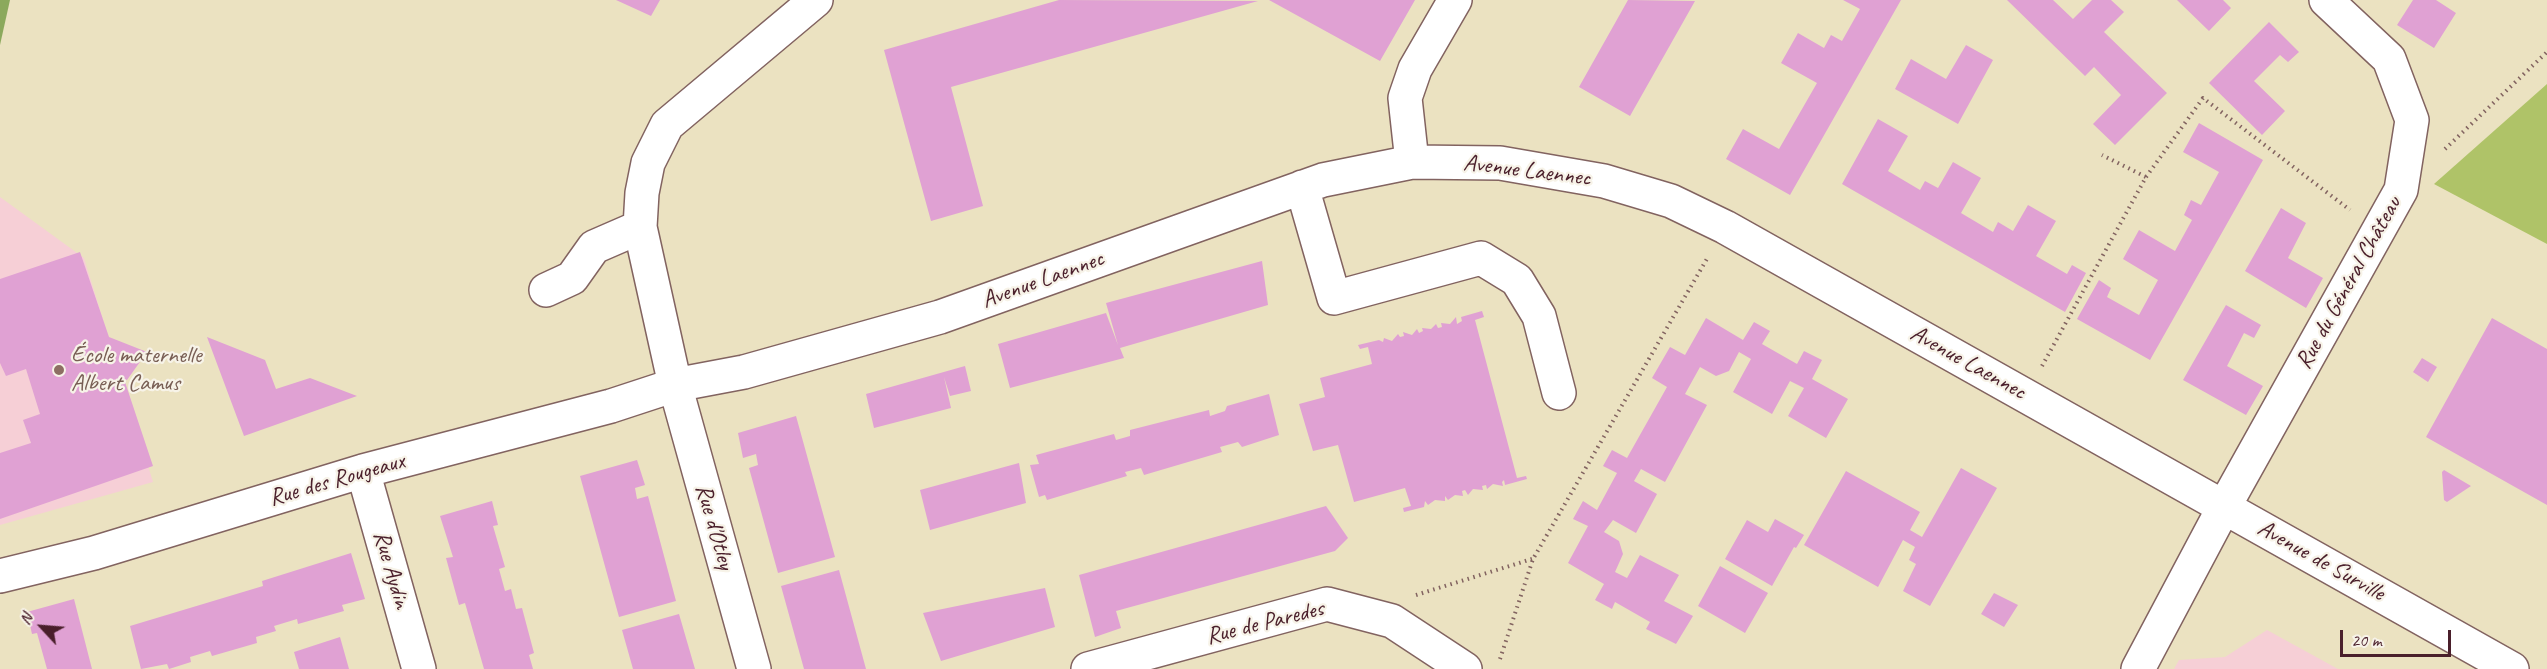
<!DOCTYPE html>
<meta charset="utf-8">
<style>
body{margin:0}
#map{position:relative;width:2547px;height:669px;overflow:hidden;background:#ebe2c1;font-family:Caveat,sans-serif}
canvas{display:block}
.north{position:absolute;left:12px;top:597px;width:60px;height:60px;-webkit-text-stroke:4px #f7f3e8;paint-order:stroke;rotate:296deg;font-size:16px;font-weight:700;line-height:24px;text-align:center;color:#4a1f2b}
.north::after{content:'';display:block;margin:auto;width:21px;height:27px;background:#4a1f2b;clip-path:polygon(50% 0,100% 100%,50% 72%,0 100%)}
.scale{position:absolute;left:2340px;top:630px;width:111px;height:27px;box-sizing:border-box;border:3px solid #4a1f2b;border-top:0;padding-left:8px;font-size:18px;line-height:21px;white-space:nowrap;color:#4a1f2b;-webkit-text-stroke:4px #f7f3e8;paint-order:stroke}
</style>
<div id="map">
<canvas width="2547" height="669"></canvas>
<div class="north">N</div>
<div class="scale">20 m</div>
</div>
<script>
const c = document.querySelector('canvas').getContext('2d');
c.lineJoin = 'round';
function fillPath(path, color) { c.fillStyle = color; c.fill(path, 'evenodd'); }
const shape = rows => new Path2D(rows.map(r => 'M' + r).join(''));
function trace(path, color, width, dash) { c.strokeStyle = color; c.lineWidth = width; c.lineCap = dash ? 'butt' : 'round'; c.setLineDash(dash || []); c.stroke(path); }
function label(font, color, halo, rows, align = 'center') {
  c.font = font + ' Caveat,sans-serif'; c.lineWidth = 4.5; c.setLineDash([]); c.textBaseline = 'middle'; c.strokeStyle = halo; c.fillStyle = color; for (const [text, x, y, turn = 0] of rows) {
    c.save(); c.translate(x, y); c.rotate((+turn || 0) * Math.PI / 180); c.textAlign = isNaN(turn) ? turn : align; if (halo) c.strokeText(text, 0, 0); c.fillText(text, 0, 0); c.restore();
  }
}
fillPath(shape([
 [0,197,84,258,153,482,0,525],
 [2267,630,2338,669,2174,669,2179,660,2225,657]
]), '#f6cfd6');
fillPath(shape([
 [2547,84,2547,244,2434,184]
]), '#afc368');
fillPath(shape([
 [0,0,10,0,0,45]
]), '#8ba95c');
fillPath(shape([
 [616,0,660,0,651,16],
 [1059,0,1258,1,951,87,983,206,931,221,884,50],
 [1269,0,1415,0,1380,61],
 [1628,0,1695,1,1630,116,1579,87],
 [1843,0,1901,0,1790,195,1726,159,1743,129,1779,149,1817,83,1781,63,1798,33,1824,48,1831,35,1842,41,1860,9],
 [2007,0,2053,0,2073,19,2092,0,2111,0,2124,12,2104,32,2167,93,2115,145,2093,124,2121,95,2094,67,2085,76],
 [2177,0,2223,0,2231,8,2209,31],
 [2413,0,2436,0,2456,13,2434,48,2397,25],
 [2269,22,2299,52,2288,62,2280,55,2254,81,2285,111,2262,135,2209,83],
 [1966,45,1993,60,1958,124,1895,89,1911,59,1946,79],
 [1878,119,1908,136,1888,171,1920,190,1925,181,1938,188,1953,162,1981,178,1961,213,1993,232,1998,222,2013,231,2028,205,2056,221,2036,256,2067,274,2072,265,2086,273,2065,312,1842,184],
 [2199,123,2263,160,2150,360,2077,319,2099,280,2111,288,2107,297,2139,315,2158,280,2123,259,2139,230,2175,251,2192,220,2184,215,2191,200,2201,205,2219,172,2183,152],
 [2281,208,2306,223,2288,258,2323,278,2306,308,2245,271],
 [80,252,109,337,147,352,127,380,124,379,153,466,0,519,0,453,31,443,23,420,40,414,26,369,6,376,0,363,0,279],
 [1262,261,1268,305,1120,348,1124,358,1010,388,998,344,1106,313,1118,345,1106,303],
 [2226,305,2261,325,2254,338,2244,333,2227,366,2263,386,2246,415,2183,380],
 [1482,311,1484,317,1475,320,1517,478,1526,476,1527,479,1505,485,1504,480,1502,482,1503,486,1493,484,1487,489,1486,485,1482,486,1483,490,1473,489,1468,495,1465,490,1462,491,1463,496,1455,495,1448,500,1445,496,1445,501,1435,500,1428,505,1425,501,1424,507,1404,512,1403,508,1411,506,1405,488,1354,502,1338,445,1313,451,1299,404,1325,397,1320,378,1372,364,1368,347,1360,349,1358,345,1379,340,1383,342,1384,338,1392,341,1398,334,1400,337,1404,336,1403,332,1412,335,1417,329,1419,333,1423,331,1422,328,1431,329,1436,324,1438,328,1442,327,1441,323,1450,324,1456,317,1457,324,1462,321,1461,317],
 [1706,318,1743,340,1754,322,1770,331,1762,344,1797,364,1804,351,1822,360,1812,379,1848,399,1826,438,1788,416,1804,388,1790,381,1772,414,1733,392,1751,359,1739,352,1729,371,1716,376,1700,367,1685,394,1707,405,1665,482,1641,469,1634,481,1657,494,1636,533,1613,520,1604,532,1619,541,1623,554,1615,572,1627,578,1640,555,1679,575,1664,601,1693,616,1676,644,1646,629,1650,622,1615,602,1612,609,1595,600,1604,584,1568,563,1588,526,1573,519,1583,501,1597,510,1617,473,1603,466,1612,450,1627,458,1667,387,1652,378,1670,347,1685,355],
 [2492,318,2547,349,2547,505,2426,437],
 [207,337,265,360,276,389,310,378,357,396,244,436],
 [2422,358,2437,367,2428,382,2413,372],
 [965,366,971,391,950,396,944,377,951,408,874,428,866,394],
 [1269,394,1279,435,1242,447,1238,442,1220,447,1222,452,1144,475,1141,468,1125,472,1127,476,1047,500,1045,495,1039,497,1030,465,1039,464,1036,455,1114,434,1116,440,1130,436,1130,430,1209,410,1210,416,1225,411,1227,406],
 [796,416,835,557,778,573,749,468,758,465,756,454,743,458,738,433],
 [637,460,645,485,635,488,637,499,648,496,676,601,619,617,580,476],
 [1019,463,1026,503,930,530,920,490],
 [1961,468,1997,488,1930,606,1903,591,1916,564,1909,560,1915,547,1903,540,1878,587,1804,545,1846,471,1920,512,1910,530,1922,537],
 [2444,470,2471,486,2447,502,2444,500,2442,472],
 [492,501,498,525,493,526,505,567,499,569,505,591,511,589,516,609,522,608,534,653,529,655,533,669,484,669,465,603,459,605,446,558,453,557,440,516],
 [1326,506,1348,538,1335,551,1116,611,1121,628,1095,637,1079,575],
 [1775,519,1804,535,1796,548,1794,547,1772,586,1725,559,1747,520,1768,532],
 [351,553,365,599,342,605,344,611,298,624,297,619,274,626,276,631,256,637,257,643,212,656,210,651,190,657,191,662,169,669,167,664,141,669,130,626,263,586,262,581],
 [1720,566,1768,593,1745,633,1698,606],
 [839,570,866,669,804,669,781,586],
 [1045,588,1055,627,941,661,923,613],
 [1994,593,2018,605,2004,627,1981,614],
 [74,599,92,669,47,669,37,633,32,634,27,612],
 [679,614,695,669,633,669,622,630],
 [340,637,349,669,299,669,294,652]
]), '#e0a1d3');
const minor = shape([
 [1412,162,1405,98,1415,69,1455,0],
 [1302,187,1334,298,1481,258,1517,280,1539,316,1559,393],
 [546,290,572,278,594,247,640,227],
 [363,471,419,669],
 [0,576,94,553,363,471,611,406,675,385,744,372,940,317,1323,180,1412,162,1500,163,1604,181,1671,201,1725,227,2512,669],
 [754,669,675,385,640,227,642,193,648,163,667,125,816,0],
 [1088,669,1327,604,1392,621,1465,669],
 [2138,669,2224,507,2401,190,2412,120,2389,59,2326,0]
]);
trace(minor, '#826360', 36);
trace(shape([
 [2445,149,2547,52],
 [2146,177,2203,98,2350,210],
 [2042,366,2146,177,2102,155],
 [1416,595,1532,559],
 [1500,659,1533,559,1708,257]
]), '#826360', 4, [1.5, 4.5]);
trace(minor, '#fff', 33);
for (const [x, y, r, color] of [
 [59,370,6,"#8d6e63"]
]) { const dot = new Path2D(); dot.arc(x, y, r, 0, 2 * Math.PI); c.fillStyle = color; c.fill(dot); trace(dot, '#f7f3e8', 2); }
label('24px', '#4a1f2b', '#f7f3e8', [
 ["Avenue Laennec",1527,171,7],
 ["Avenue Laennec",1043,280,-20],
 ["Rue du Général Château",2349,283,-61],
 ["Avenue Laennec",1968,363,29],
 ["Rue des Rougeaux",337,480,-16],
 ["Rue d'Otley",714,527,74],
 ["Avenue de Surville",2321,561,29],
 ["Rue Aydin",391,570,74],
 ["Rue de Paredes",1265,623,-14]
]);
label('24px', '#785e54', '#f7f3e8', [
 ["École maternelle",71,356],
 ["Albert Camus",71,384]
], 'left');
</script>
